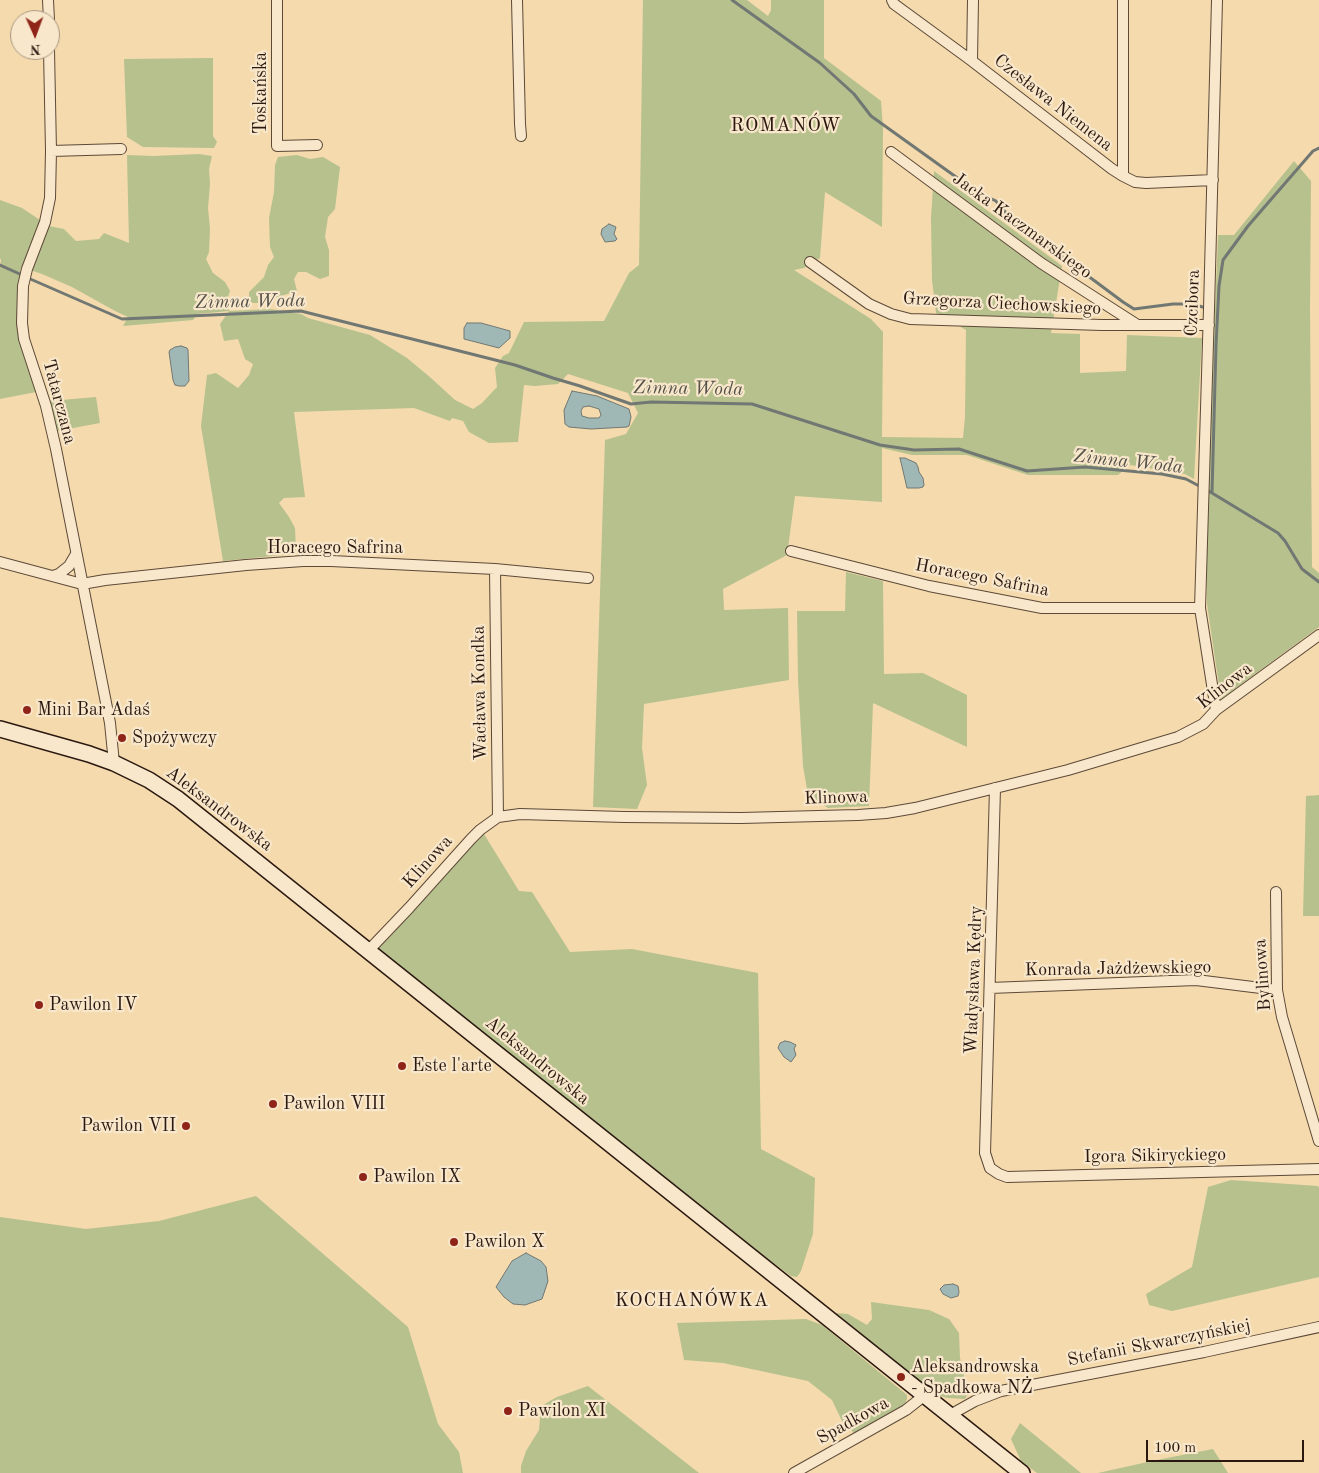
<!DOCTYPE html>
<meta charset="utf-8">
<style>
body{margin:0}
#map{position:relative;width:1319px;height:1473px;overflow:hidden;background:#f4daad;font-family:"Old Standard TT",serif}
canvas{display:block}
.north{position:absolute;left:10px;top:10px;width:50px;height:50px;box-sizing:border-box;background:#f8e7ca;border:1px solid #a69580;border-radius:50%;rotate:178deg;font-size:14px;font-weight:700;line-height:20px;text-align:center;color:#2b1911}
.north::after{content:'';display:block;margin:auto;width:18px;height:22px;background:#8f2418;clip-path:polygon(50% 0,100% 100%,50% 72%,0 100%)}
.scale{position:absolute;left:1146px;top:1440px;width:158px;height:22px;box-sizing:border-box;border:2px solid #2b1911;border-top:0;padding-left:6px;font-size:15px;line-height:18px;white-space:nowrap;color:#2b1911;-webkit-text-stroke:4px #f8e7ca;paint-order:stroke}
</style>
<div id="map">
<canvas width="1319" height="1473"></canvas>
<div class="north">N</div>
<div class="scale">100 m</div>
</div>
<script>
const c = document.querySelector('canvas').getContext('2d');
c.lineJoin = 'round';
function fillPath(path, color) { c.fillStyle = color; c.fill(path, 'evenodd'); }
const shape = rows => new Path2D(rows.map(r => 'M' + r).join(''));
function trace(path, color, width, dash) { c.strokeStyle = color; c.lineWidth = width; c.lineCap = dash ? 'butt' : 'round'; c.setLineDash(dash || []); c.stroke(path); }
function label(font, color, halo, rows, align = 'center') {
  c.font = font + ' "Old Standard TT",serif'; c.lineWidth = 4.5; c.setLineDash([]); c.textBaseline = 'middle'; c.strokeStyle = halo; c.fillStyle = color; for (const [text, x, y, turn = 0] of rows) {
    c.save(); c.translate(x, y); c.rotate((+turn || 0) * Math.PI / 180); c.textAlign = isNaN(turn) ? turn : align; if (halo) c.strokeText(text, 0, 0); c.fillText(text, 0, 0); c.restore();
  }
}
fillPath(shape([
 [643,0,747,0,768,16,771,10,771,0,824,0,824,58,881,101,883,128,882,227,825,192,820,258,804,268,794,270,871,319,883,332,882,437,963,438,965,417,966,330,936,313,932,280,931,218,934,171,1062,266,1051,333,1080,334,1080,373,1126,371,1127,335,1202,338,1194,479,1185,474,1130,465,1118,475,1028,475,967,455,912,455,882,448,882,502,795,496,787,555,723,589,724,610,788,608,789,680,644,704,642,748,647,785,637,809,593,807,605,440,626,434,638,413,628,393,568,374,558,384,535,386,524,385,518,442,489,443,469,432,463,421,452,418,450,421,414,408,294,412,305,497,284,498,279,503,289,517,295,528,296,550,293,554,223,561,201,426,207,375,216,373,238,388,249,375,253,364,245,359,238,339,224,341,220,324,229,311,197,314,193,320,123,326,128,317,115,311,72,287,42,274,21,267,18,315,36,392,0,399,0,269,1,260,0,258,0,200,22,208,49,226,64,229,76,241,99,239,104,233,129,243,127,155,153,156,199,154,212,156,209,169,210,184,208,208,210,229,209,252,206,259,213,273,225,282,230,291,227,300,223,304,230,311,270,309,301,314,308,318,370,335,407,358,431,378,455,400,473,409,482,403,497,387,495,368,503,356,509,353,524,322,604,321,629,273,639,265],
 [213,58,213,136,217,142,214,148,143,147,127,137,124,59],
 [297,155,310,159,323,157,340,167,335,209,328,217,325,237,329,250,329,276,320,279,306,272,298,272,294,279,297,291,259,303,249,303,249,292,264,277,268,265,274,257,270,247,269,218,274,192,275,165,278,157],
 [1294,161,1311,181,1310,309,1312,567,1319,573,1319,627,1221,699,1207,604,1207,517,1218,235,1234,235],
 [96,397,100,423,57,431,50,401],
 [846,572,883,581,884,674,923,673,967,695,967,747,873,703,869,806,828,808,808,795,803,766,798,679,797,611,845,611],
 [1319,795,1319,916,1303,916,1306,796],
 [484,834,519,891,532,892,570,952,632,949,758,973,761,1149,815,1178,813,1234,801,1271,797,1277,791,1276,706,1213,375,948,453,864],
 [1231,1180,1318,1186,1319,1188,1319,1277,1172,1311,1149,1305,1146,1294,1192,1267,1208,1187],
 [256,1196,408,1327,438,1424,459,1452,463,1473,0,1473,0,1217,86,1229,159,1221],
 [871,1302,929,1310,949,1319,959,1333,960,1358,968,1394,965,1399,948,1398,936,1395,836,1313,848,1314,867,1325,872,1319],
 [806,1319,822,1325,907,1395,907,1399,904,1406,856,1435,842,1421,832,1400,808,1381,723,1363,684,1360,677,1323],
 [588,1386,699,1473,521,1473,521,1466,526,1451,539,1430,541,1406,557,1397],
 [1020,1423,1081,1473,1037,1473,1021,1461,1011,1439],
 [1213,1449,1228,1473,1098,1473,1152,1461]
]), '#b6c18e');
const water = shape([
 [609,224,616,227,614,234,617,239,615,241,605,242,601,234,602,229,609,224],
 [467,323,481,323,510,331,510,338,499,348,464,339,464,328,467,323],
 [181,346,187,348,188,350,189,381,185,386,179,386,175,385,173,380,169,352,170,350,175,347,181,346],
 [572,391,597,396,629,409,631,417,629,426,627,427,591,429,569,427,565,424,564,410,572,391],
 [589,406,599,409,601,415,599,418,589,418,582,416,581,411,583,407,589,406],
 [900,458,905,458,916,463,918,467,919,472,923,478,924,485,923,487,919,488,907,488,900,458],
 [785,1041,790,1042,796,1045,794,1049,796,1055,791,1062,784,1057,778,1048,780,1043,785,1041],
 [526,1253,541,1261,546,1267,548,1281,542,1299,525,1305,513,1304,504,1297,496,1287,512,1261,526,1253],
 [953,1284,958,1286,959,1292,958,1296,951,1298,943,1294,940,1289,944,1285,953,1284]
]);
fillPath(water, '#a0b8b5');
trace(water, '#717873', 1);
trace(shape([
 [732,0,820,63,854,94,871,116,977,192,996,201,1007,214,1025,229,1123,302,1134,309,1173,304,1192,304,1206,308],
 [0,265,22,275],
 [28,278,122,319,301,311,515,365,553,378,580,386,631,404,651,402,752,404,880,445,914,450,959,449,1027,471,1085,467,1162,474,1186,479,1201,487],
 [1207,490,1278,533,1285,541,1302,569,1319,582],
 [1212,493,1216,345,1219,286,1223,260,1248,226,1313,151,1319,148]
]), '#717873', 3);
const street = shape([
 [48,0,49,20],
 [277,0,277,146,317,145],
 [517,0,520,124,521,136],
 [892,0,894,4,972,61,1112,169,1123,176,1135,182,1146,183,1213,180],
 [1123,0,1123,176],
 [49,50,51,151,50,198,45,222,27,269,23,286,22,323,24,339,46,406,56,449,110,723,114,763],
 [972,61,973,0],
 [51,151,121,149],
 [891,152,1041,263,1136,324],
 [810,262,869,304,891,314,910,319,1102,325,1209,325],
 [791,551,929,586,1042,608,1200,608],
 [0,562,82,584,105,580,246,565,303,561,331,561,495,569,588,578],
 [495,569,498,817],
 [53,576,59,574,69,566,76,554],
 [1216,710,1200,608,1209,309,1217,0],
 [995,788,985,1153,990,1168,999,1174,1007,1177,1319,1169],
 [1276,892,1277,990,1282,1017,1319,1141],
 [369,950,409,908,471,839,480,830,498,817,520,814,624,817,741,818,858,815,886,813,915,808,1068,770,1178,737,1203,724,1216,710,1319,635],
 [990,988,1196,980,1277,990],
 [950,1415,975,1401,1001,1391,1204,1352,1319,1327],
 [794,1473,906,1410,925,1395]
]);
const secondary = shape([
 [0,729,89,754,114,763,149,780,178,799,1022,1473]
]);
trace(street, '#5d4938', 12);
trace(secondary, '#2b1911', 18);
trace(street, '#f8e7ca', 10);
trace(secondary, '#f8e7ca', 15);
for (const [x, y, r, color] of [
 [27,710,5,"#8f2418"],
 [122,738,5,"#8f2418"],
 [39,1005,5,"#8f2418"],
 [402,1066,5,"#8f2418"],
 [273,1104,5,"#8f2418"],
 [186,1126,5,"#8f2418"],
 [363,1177,5,"#8f2418"],
 [454,1242,5,"#8f2418"],
 [901,1377,5,"#8f2418"],
 [508,1411,5,"#8f2418"]
]) { const dot = new Path2D(); dot.arc(x, y, r, 0, 2 * Math.PI); c.fillStyle = color; c.fill(dot); trace(dot, '#f8e7ca', 2); }
label('18px', '#2b1911', '#f8e7ca', [
 ["Toskańska",261,93,-90],
 ["Czesława Niemena",1053,103,38],
 ["Jacka Kaczmarskiego",1022,226,36],
 ["Czcibora",1193,303,-88],
 ["Grzegorza Ciechowskiego",1002,304,3],
 ["Tatarczana",59,402,75],
 ["Horacego Safrina",335,548],
 ["Horacego Safrina",982,578,11],
 ["Klinowa",1225,686,-38],
 ["Wacława Kondka",480,693,-91],
 ["Klinowa",836,798,-2],
 ["Aleksandrowska",219,809,37],
 ["Klinowa",428,862,-48],
 ["Konrada Jażdżewskiego",1118,969,-1],
 ["Bylinowa",1263,975,-94],
 ["Władysława Kędry",974,980,-88],
 ["Aleksandrowska",537,1061,39],
 ["Igora Sikiryckiego",1155,1156,-1],
 ["Stefanii Skwarczyńskiej",1159,1343,-11],
 ["Spadkowa",853,1421,-29]
]);
label('18px', '#2b1911', '#f8e7ca', [
 ["Mini Bar Adaś",37,710],
 ["Spożywczy",132,738],
 ["Pawilon IV",49,1005],
 ["Este l'arte",412,1066],
 ["Pawilon VIII",283,1104],
 ["Pawilon VII",176,1126,"right"],
 ["Pawilon IX",373,1177],
 ["Pawilon X",464,1242],
 ["Aleksandrowska",911,1367],
 ["- Spadkowa NŻ",911,1388],
 ["Pawilon XI",518,1411]
], 'left');
c.letterSpacing = '1px';
label('19px', '#2b1911', '#f8e7ca', [
 ["ROMANÓW",786,126],
 ["KOCHANÓWKA",692,1301]
]);
c.letterSpacing = '0px';
label('italic 19px', '#54514a', '#f8e7ca', [
 ["Zimna Woda",250,302,-1],
 ["Zimna Woda",688,389,1],
 ["Zimna Woda",1128,462,6]
]);
</script>
